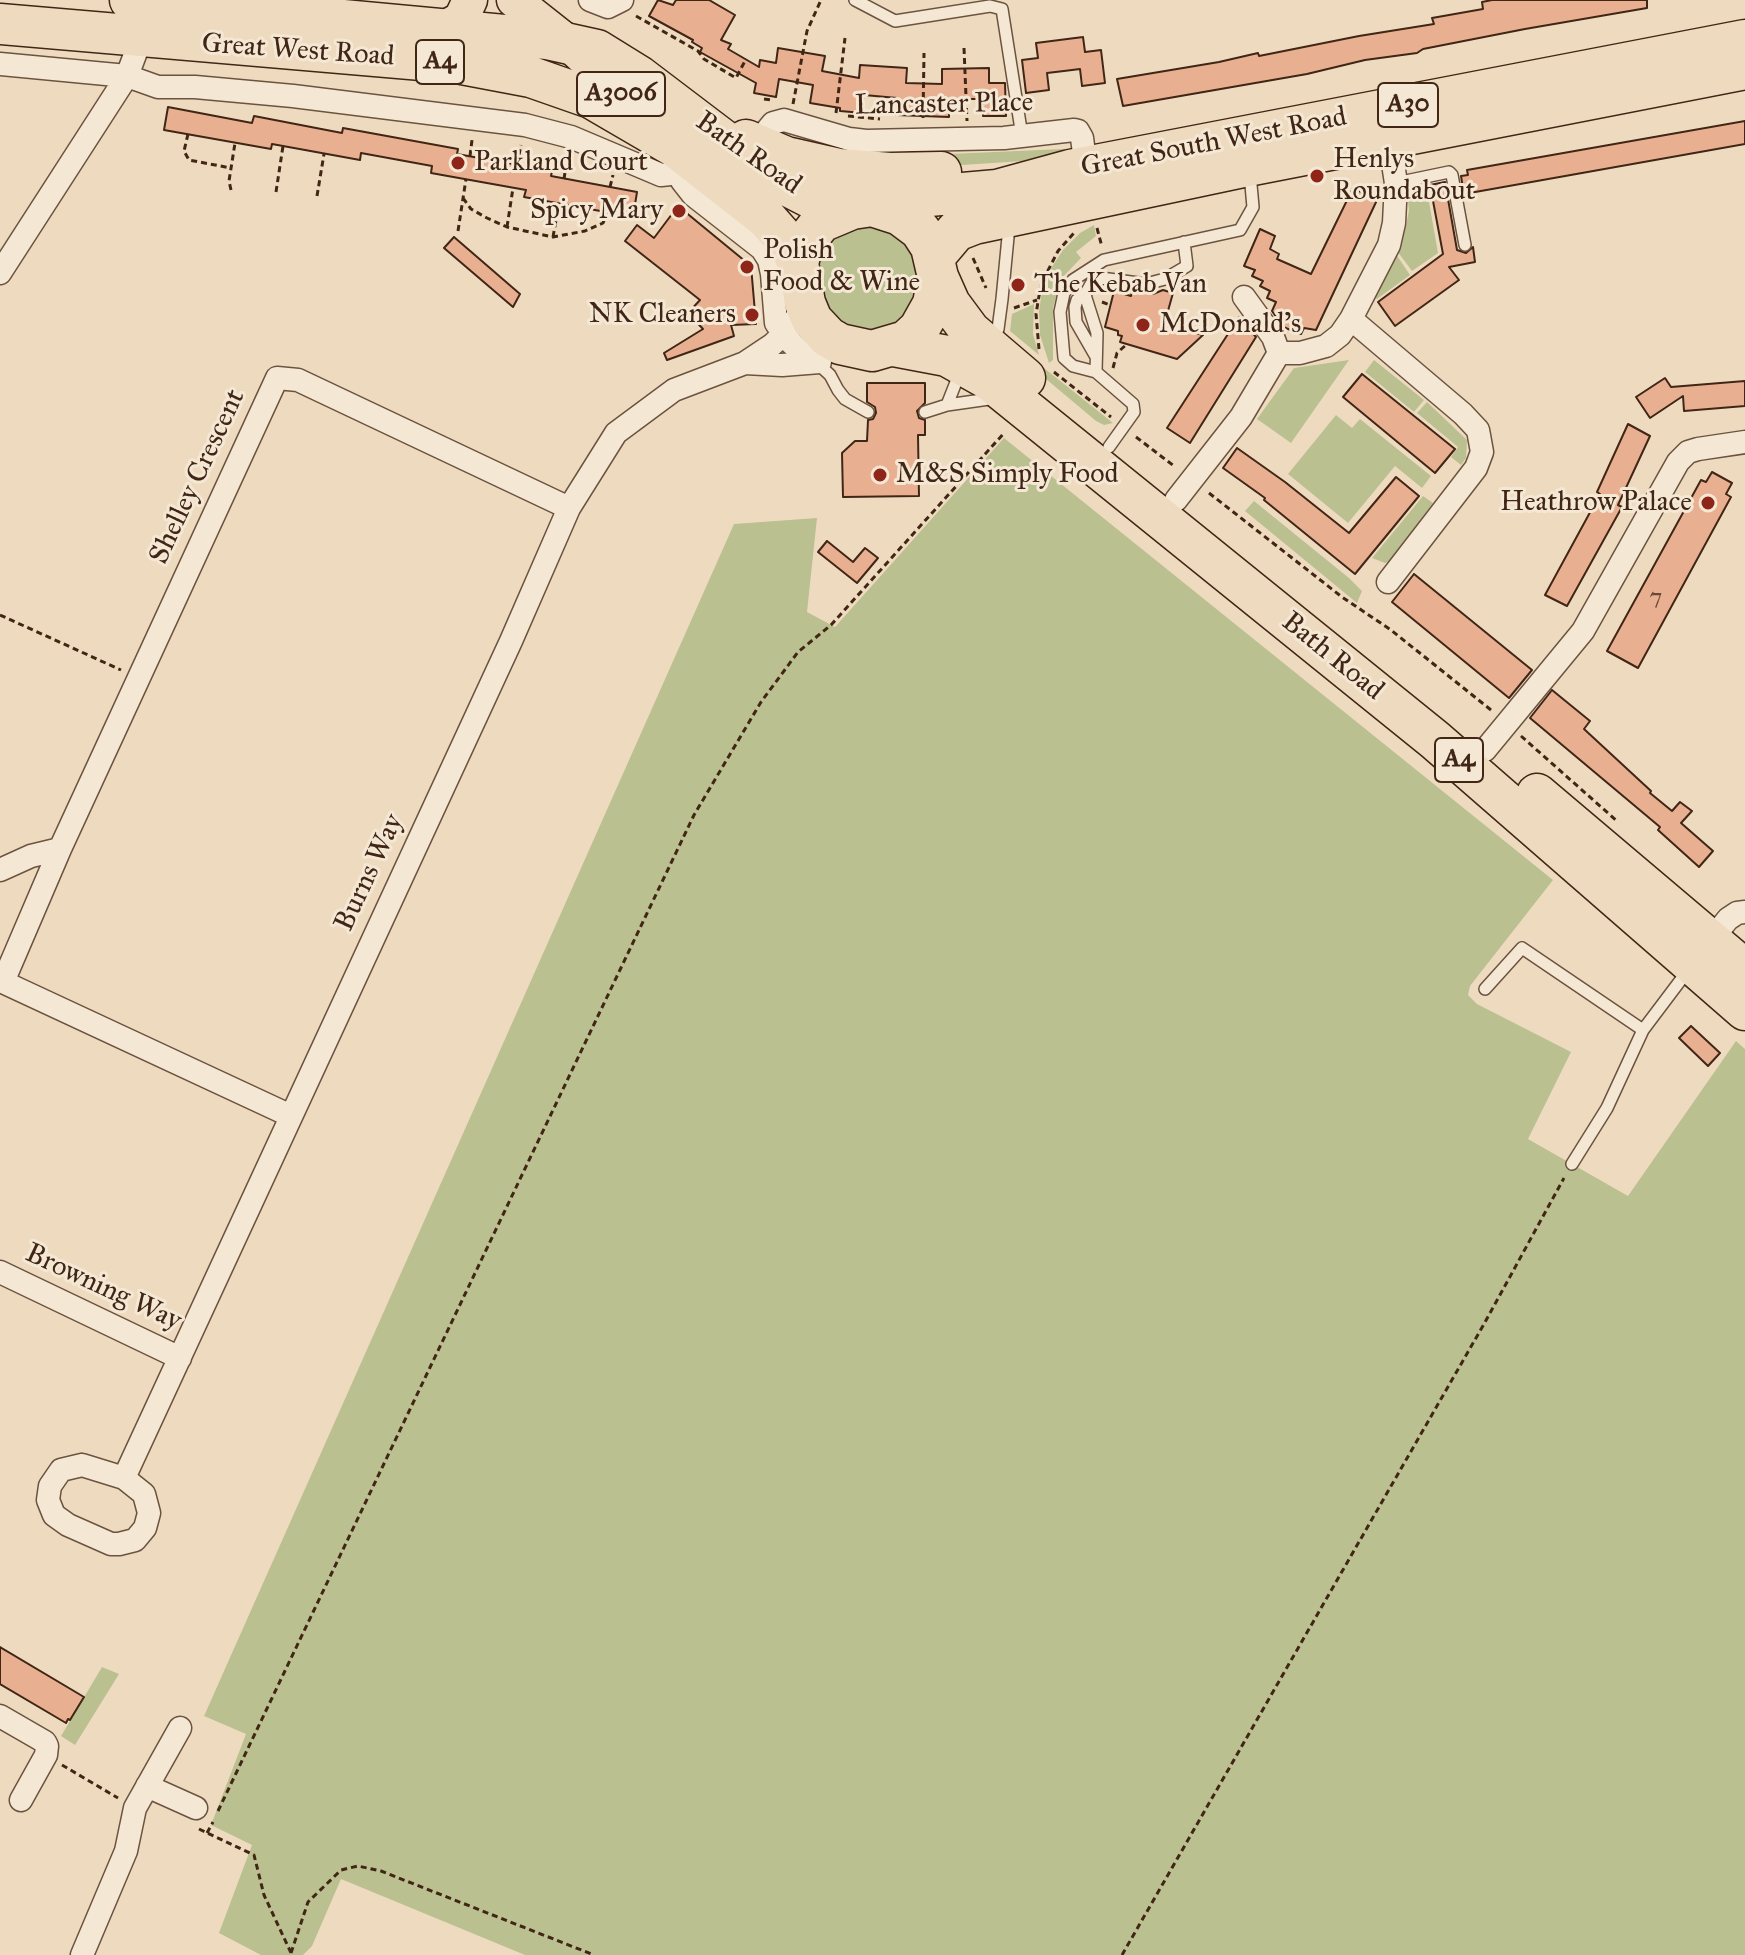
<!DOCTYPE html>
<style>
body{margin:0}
canvas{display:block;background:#eedbbf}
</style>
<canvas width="1745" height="1955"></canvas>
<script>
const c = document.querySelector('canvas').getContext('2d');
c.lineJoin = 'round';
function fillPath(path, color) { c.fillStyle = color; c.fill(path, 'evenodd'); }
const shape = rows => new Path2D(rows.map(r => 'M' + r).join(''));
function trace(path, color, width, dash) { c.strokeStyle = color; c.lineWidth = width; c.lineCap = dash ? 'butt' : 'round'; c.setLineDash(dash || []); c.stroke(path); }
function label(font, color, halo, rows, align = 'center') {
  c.font = font + ' "IM FELL Great Primer",serif'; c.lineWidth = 6; c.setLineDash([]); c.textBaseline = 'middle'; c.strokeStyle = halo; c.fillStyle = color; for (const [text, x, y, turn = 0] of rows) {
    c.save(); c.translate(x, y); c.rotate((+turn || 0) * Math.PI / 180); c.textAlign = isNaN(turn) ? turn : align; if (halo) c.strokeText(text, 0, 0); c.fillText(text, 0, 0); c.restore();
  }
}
fillPath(shape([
 [1063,149,1063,152,1054,159,947,166,949,154],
 [1414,190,1415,198,1428,196,1438,253,1412,271,1397,251,1406,226,1409,210,1407,193],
 [865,223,891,228,916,254,919,293,900,323,879,332,854,331,826,311,814,267,830,227],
 [1094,225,1096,236,1076,252,1081,258,1060,280,1053,308,1053,360,1049,363,1040,335,1039,311,1043,285,1048,273,1063,250,1080,233],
 [1396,254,1410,275,1377,299,1374,297],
 [1034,304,1033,334,1039,355,1010,331,1012,314],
 [1005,337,1113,423,1104,425,1096,421,1008,347],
 [1349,360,1291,443,1257,419,1294,368],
 [1374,360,1424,400,1414,412,1365,372],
 [1427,402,1467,440,1466,458,1461,465,1451,457,1458,447,1417,413],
 [1336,415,1352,428,1360,419,1431,476,1422,488,1395,466,1348,523,1288,474],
 [1004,438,1553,880,1470,986,1468,995,1477,1004,1571,1052,1528,1139,1628,1196,1736,1041,1745,1049,1745,1955,525,1955,341,1879,312,1946,303,1955,261,1955,219,1933,252,1845,211,1825,246,1734,204,1716,734,524,817,518,807,612,835,627],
 [1423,496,1433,503,1390,561,1385,563,1372,558],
 [1254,501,1349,578,1362,591,1357,603,1245,511],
 [102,1667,119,1674,75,1745,61,1736]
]), '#bbc090');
const building = shape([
 [658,0,673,5,676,0,709,0,735,15,721,40,731,44,728,49,759,67,760,60,776,63,778,48,825,56,822,71,859,78,860,65,907,68,906,83,942,84,942,69,989,68,989,83,1005,83,1006,116,983,116,983,99,949,99,949,117,896,115,897,98,864,95,863,113,840,111,840,108,810,103,813,85,779,79,776,97,754,93,756,83,700,52,702,48,692,42,693,40,649,16,658,0],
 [1492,0,1647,0,1647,8,1525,29,1423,49,1417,53,1365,60,1307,74,1123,106,1117,79,1219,62,1258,53,1259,56,1359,36,1434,24,1432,18,1483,9,1482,2,1492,0],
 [1083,37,1085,52,1101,50,1105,83,1082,86,1080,69,1064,71,1047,73,1049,90,1026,93,1022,60,1038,58,1036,43,1083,37],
 [168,107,252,123,254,116,342,133,343,128,458,149,457,154,552,171,551,176,637,192,633,217,524,197,526,190,431,173,432,166,361,153,360,160,272,144,271,149,164,130,168,107],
 [1745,121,1745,144,1464,194,1461,176,1468,175,1467,170,1745,121],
 [1445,182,1457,250,1466,253,1473,247,1475,262,1449,267,1459,280,1395,326,1378,302,1443,254,1430,185,1445,182],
 [1353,188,1377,200,1316,330,1304,328,1301,334,1283,327,1272,311,1276,302,1267,298,1270,291,1260,286,1263,281,1252,276,1255,270,1244,266,1260,229,1275,236,1270,249,1279,254,1277,259,1311,274,1353,188],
 [678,206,751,266,756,324,731,325,734,336,667,360,664,353,703,329,688,313,700,300,625,241,637,225,654,238,678,206],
 [454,237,520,294,513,307,444,248,454,237],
 [1163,290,1173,293,1166,318,1182,322,1180,329,1203,335,1177,359,1120,342,1122,336,1118,335,1118,331,1105,327,1114,291,1131,296,1132,291,1153,294,1163,290],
 [1239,317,1256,337,1190,443,1167,428,1239,317],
 [1362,374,1455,449,1435,473,1343,397,1362,374],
 [1665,378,1671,387,1745,381,1745,406,1684,411,1683,396,1650,418,1636,397,1665,378],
 [867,383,925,383,925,403,917,411,919,418,925,420,925,435,918,435,919,496,843,497,842,453,855,441,867,441,868,420,873,419,876,413,875,407,867,402,867,383],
 [1628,424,1650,436,1618,505,1622,507,1567,606,1545,595,1600,494,1597,492,1628,424],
 [1237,448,1285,482,1349,533,1396,477,1419,496,1355,574,1264,500,1265,498,1223,468,1237,448],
 [1712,472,1732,483,1726,494,1731,497,1638,668,1607,651,1701,480,1706,482,1712,472],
 [827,541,853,562,865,548,878,558,857,583,818,552,827,541],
 [1414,574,1532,670,1509,698,1392,602,1414,574],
 [1552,690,1590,721,1584,729,1651,791,1650,793,1672,811,1680,802,1692,811,1681,823,1713,851,1699,867,1658,830,1660,827,1530,718,1552,690],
 [1691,1026,1720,1053,1708,1066,1679,1038,1691,1026],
 [0,1647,84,1697,70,1720,68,1719,66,1723,0,1684,0,1647]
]);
fillPath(building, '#e8b091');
trace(building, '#412616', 2);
const lane = shape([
 [855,0,895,21,990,6,1002,9,1022,136],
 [1396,183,1449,172,1452,175,1465,245],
 [1085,295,1077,300,1075,307,1076,322,1095,355],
 [993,341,998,329,1002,299,1008,237,1006,224],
 [816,362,830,375,838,390,845,399,868,412],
 [1096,372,1097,333,1085,295,1091,284,1101,278,1146,284,1165,279,1187,266,1184,242],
 [947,405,960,372],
 [925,412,947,405,996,398],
 [1109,447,1134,412,1133,404,1096,372,1073,366,1064,358,1060,312,1064,293,1073,280,1104,260,1240,230,1253,207,1250,174],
 [1485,989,1522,948,1643,1030],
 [1572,1164,1607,1108,1643,1030,1689,969]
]);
const street = shape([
 [590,0,608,7,622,0],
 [0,64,127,76,158,87,195,87,293,96,525,125,571,137,661,175,680,173],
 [756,155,768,129,773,123,784,120,849,139,866,141,1004,138,1074,130,1078,131,1082,138,1086,168],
 [676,162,682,181,693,195,762,249,769,260,772,274,776,323,787,339,805,356,816,362],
 [0,273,127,76,136,52,137,37],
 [1351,319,1389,245,1394,223,1396,183,1389,138],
 [1279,353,1300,353,1326,346,1340,335,1351,319,1463,414,1478,430,1482,452,1476,468,1388,582],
 [745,363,782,365,820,362],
 [1176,500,1241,417,1279,353,1273,337,1244,297],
 [1485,750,1583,631,1678,462,1688,452,1698,449,1745,442],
 [0,870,31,856,60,849],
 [1711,940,1728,919,1737,913,1745,912],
 [291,1116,3,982,60,849,277,378,298,380,569,508],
 [0,1272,180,1358],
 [82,1465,124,1478,144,1494,149,1513,145,1528,135,1540,119,1544,111,1544,68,1525,54,1515,48,1500,50,1486,61,1470,82,1465],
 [124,1478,511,641,569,508,616,433,674,390,745,363,772,345,791,327,805,303],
 [0,1716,45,1742,47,1746,46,1755,21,1800],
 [147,1786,196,1808],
 [82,1955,126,1851,135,1808,180,1728]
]);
const primary = shape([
 [514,0,566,41,650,121],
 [443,29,461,19,470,0]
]);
const highway = shape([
 [130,0,547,39,597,50,639,76,776,180,811,198,852,209],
 [0,24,457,63,531,77,591,98,675,147,766,218,788,243,798,263],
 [746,140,786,157,839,169,890,173,941,172],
 [872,206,895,199,997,190,1070,170,1745,40],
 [872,206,900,215,920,230,931,247,938,277,933,304,919,329,906,341,872,351,840,344,828,337,812,320,805,303,798,263,803,245,821,222,852,209,872,206],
 [934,257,956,231,974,224,1248,166,1745,69],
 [938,277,950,304,970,331,1025,378],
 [894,346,947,356,988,379,1435,740,1745,1010],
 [1537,794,1745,970]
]);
trace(lane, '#6c5340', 14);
trace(street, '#6c5340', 25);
trace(primary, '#412616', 37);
trace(highway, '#412616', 43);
trace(shape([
 [636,16,698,51,704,59,736,78,746,59],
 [964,48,967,121],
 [764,99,772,100],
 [793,104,807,31,821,0],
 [836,113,845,38],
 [848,116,880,119],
 [923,118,924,53],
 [188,134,184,151,189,160,231,168],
 [470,156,472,140],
 [517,165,521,145],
 [564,179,567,159],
 [610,187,613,175],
 [231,190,229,181,235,143],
 [276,192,283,146],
 [317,196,324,154],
 [463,198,471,209,487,218,507,227,553,237,585,231,603,223,607,213],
 [507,227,513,188],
 [1097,228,1102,247],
 [458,231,466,179],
 [553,237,559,204],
 [973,258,986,288],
 [1102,302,1110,305],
 [1014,308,1037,300],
 [1039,349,1036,314,1041,284,1058,251,1074,233],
 [1113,368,1117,353,1127,344],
 [1054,372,1111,417],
 [1136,437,1174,466],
 [1209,493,1342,597,1391,630,1491,710],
 [0,615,121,670],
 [1521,736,1617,821],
 [62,1765,118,1798],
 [218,1811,694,815,761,702,798,652,831,625,1005,432],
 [199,1829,254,1855,264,1895,292,1955],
 [207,1833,213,1822],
 [291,1953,308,1902,341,1870,358,1866,381,1871,594,1955],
 [1122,1955,1484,1324,1564,1178]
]), '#412616', 3, [6, 4]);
trace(lane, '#f4e8d5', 11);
trace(street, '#f4e8d5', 22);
trace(primary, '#eedbbf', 34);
trace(highway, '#eedbbf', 40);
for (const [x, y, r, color] of [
 [458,163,8,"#8f2418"],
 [1317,176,8,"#8f2418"],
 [679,211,8,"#8f2418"],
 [747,267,8,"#8f2418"],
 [1018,285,8,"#8f2418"],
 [752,315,8,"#8f2418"],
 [1143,325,8,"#8f2418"],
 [880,475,8,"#8f2418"],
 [1708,503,8,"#8f2418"]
]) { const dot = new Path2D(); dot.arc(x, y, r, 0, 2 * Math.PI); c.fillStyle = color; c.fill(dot); trace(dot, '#f4e8d5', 3); }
label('24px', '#6b4835', null, [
 ["7",1656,598]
]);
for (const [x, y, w] of [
 [440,62,48],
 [621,94,88],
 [1408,105,60],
 [1459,760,48]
]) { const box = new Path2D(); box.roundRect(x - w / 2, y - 22, w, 44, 6); c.fillStyle = '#f4e8d5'; c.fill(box); trace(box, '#412616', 2); }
label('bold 26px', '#412616', null, [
 ["A4",440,62],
 ["A3006",621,94],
 ["A30",1408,105],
 ["A4",1459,760]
]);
label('28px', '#412616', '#f4e8d5', [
 ["Great West Road",298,51,4],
 ["Lancaster Place",944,105,-1],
 ["Great South West Road",1214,143,-11],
 ["Bath Road",748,154,35],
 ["Shelley Crescent",198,477,-65],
 ["Bath Road",1332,657,39],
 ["Burns Way",370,873,-65],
 ["Browning Way",103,1288,25]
]);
label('28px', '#412616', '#f4e8d5', [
 ["Henlys",1333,160],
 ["Roundabout",1333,192],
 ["Parkland Court",474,163],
 ["Spicy Mary",663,211,"right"],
 ["Polish",763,251],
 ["Food & Wine",763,283],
 ["The Kebab Van",1034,285],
 ["NK Cleaners",736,315,"right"],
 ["McDonald's",1159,325],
 ["M&S Simply Food",896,475],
 ["Heathrow Palace",1692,503,"right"]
], 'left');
</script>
